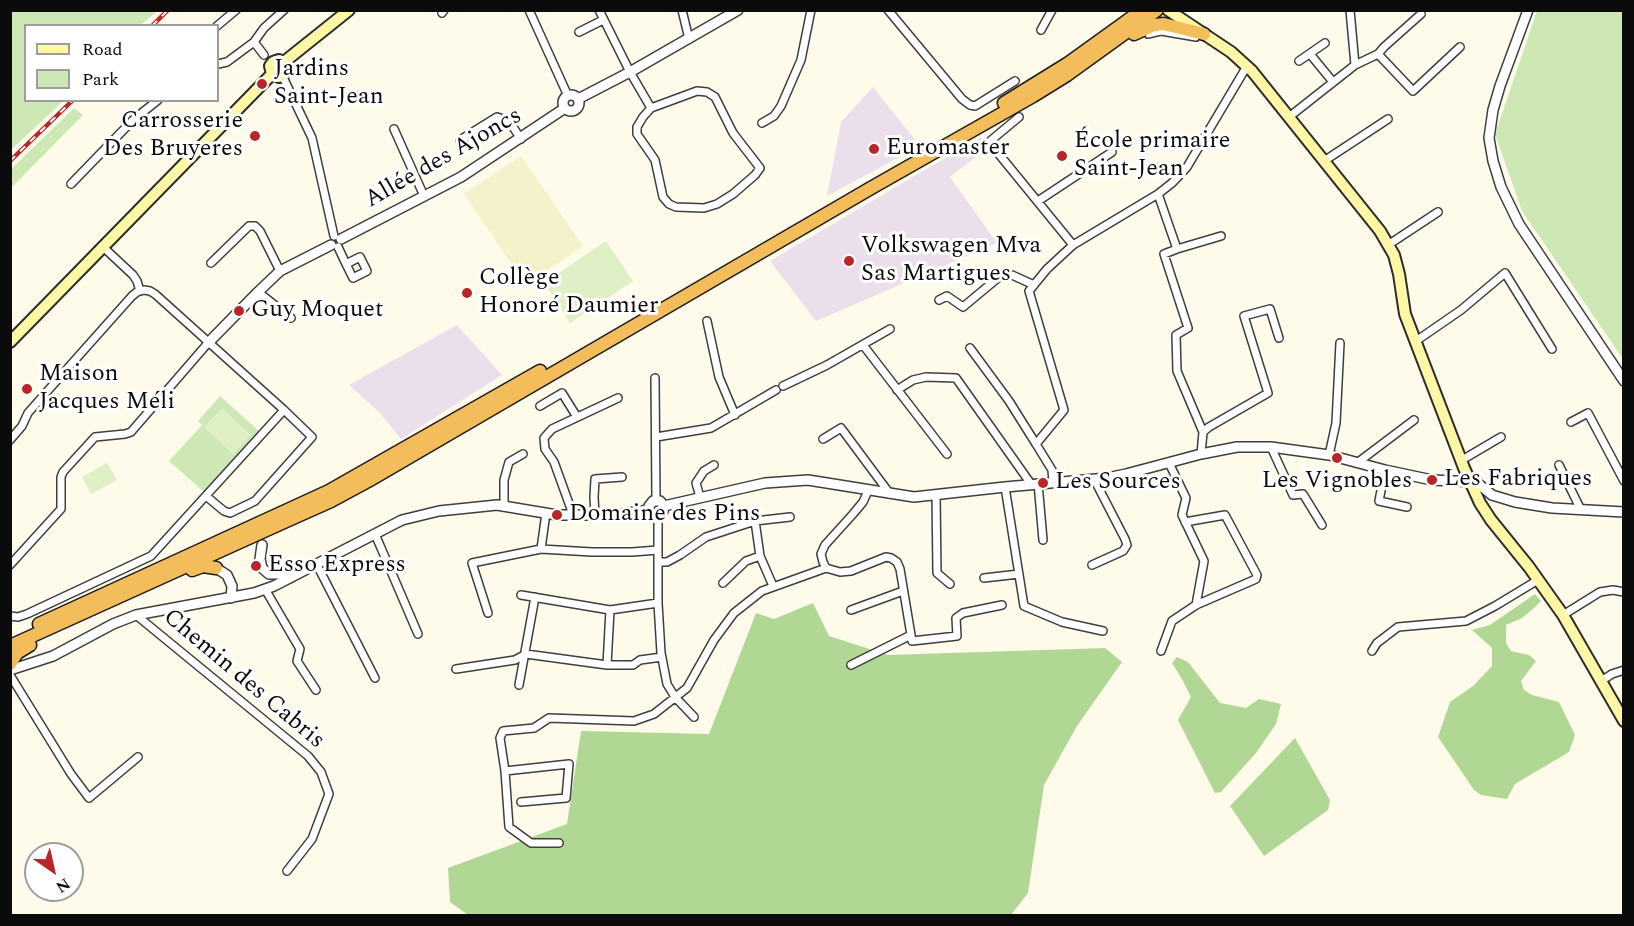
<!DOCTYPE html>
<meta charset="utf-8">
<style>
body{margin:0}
#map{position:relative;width:1634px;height:926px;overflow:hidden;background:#fffbea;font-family:Spectral,serif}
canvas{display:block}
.frame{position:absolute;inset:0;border:12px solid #0b0b0b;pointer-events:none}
.legend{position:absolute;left:24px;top:24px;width:195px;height:78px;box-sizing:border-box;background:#fff;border:2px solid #9d9d9d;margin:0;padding:8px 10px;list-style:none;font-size:18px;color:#0b0b0b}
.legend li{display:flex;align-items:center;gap:12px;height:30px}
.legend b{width:30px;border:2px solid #9d9d9d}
.north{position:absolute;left:24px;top:842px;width:60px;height:60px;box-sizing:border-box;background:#fff;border:2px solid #9d9d9d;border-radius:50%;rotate:146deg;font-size:16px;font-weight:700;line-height:24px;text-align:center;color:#0b0b0b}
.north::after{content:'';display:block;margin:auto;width:21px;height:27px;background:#b82628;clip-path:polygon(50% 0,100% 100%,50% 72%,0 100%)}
</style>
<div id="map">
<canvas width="1634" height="926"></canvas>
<div class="frame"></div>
<ul class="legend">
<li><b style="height:8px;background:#fef7a6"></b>Road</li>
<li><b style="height:16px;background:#cde8b5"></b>Park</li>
</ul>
<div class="north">N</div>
</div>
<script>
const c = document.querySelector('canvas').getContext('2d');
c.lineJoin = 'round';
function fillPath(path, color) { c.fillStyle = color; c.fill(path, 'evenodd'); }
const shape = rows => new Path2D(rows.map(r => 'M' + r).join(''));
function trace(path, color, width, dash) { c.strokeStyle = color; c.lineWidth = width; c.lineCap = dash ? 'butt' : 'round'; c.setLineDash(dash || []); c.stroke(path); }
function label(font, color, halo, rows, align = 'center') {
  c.font = font + ' Spectral,serif'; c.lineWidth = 6; c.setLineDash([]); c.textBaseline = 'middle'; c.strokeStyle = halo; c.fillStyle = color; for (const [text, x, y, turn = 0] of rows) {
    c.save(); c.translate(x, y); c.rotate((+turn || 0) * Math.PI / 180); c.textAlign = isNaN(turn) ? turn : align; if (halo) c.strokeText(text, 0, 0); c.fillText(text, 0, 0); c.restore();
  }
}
fillPath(shape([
 [873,87,920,146,827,196,841,122],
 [981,137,989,147,950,177,997,243,816,321,770,261],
 [457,325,502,375,401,439,380,413,349,385]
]), '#eadfea');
fillPath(shape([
 [521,156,583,246,526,285,464,194]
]), '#f3f2cb');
fillPath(shape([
 [11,10,157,10,157,11,141,25,26,26,26,100,63,101,11,150],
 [1537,11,1623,11,1623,359,1522,211,1495,134],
 [74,108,83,115,11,188,11,169],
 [220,396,260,432,205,493,169,461,202,425,198,421]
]), '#cde8b5');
fillPath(shape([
 [1535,594,1541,601,1535,607,1522,618,1506,625,1506,643,1511,651,1529,655,1536,661,1521,681,1524,690,1532,695,1559,702,1575,735,1569,752,1515,784,1507,799,1481,795,1474,790,1438,737,1450,702,1473,686,1492,666,1492,648,1472,630,1490,625],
 [813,603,829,636,888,655,1105,648,1122,662,1077,726,1044,785,1028,893,1011,915,468,915,450,902,448,868,567,824,581,731,709,734,756,613,774,619],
 [1177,657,1188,662,1220,703,1246,708,1259,699,1281,704,1276,724,1256,753,1221,792,1215,793,1178,720,1191,697,1183,681,1172,663],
 [1295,738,1330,800,1328,810,1264,856,1230,806]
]), '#b0d894');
fillPath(shape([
 [606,241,633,281,570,323,544,283],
 [222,408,251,435,233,454,204,427],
 [107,463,117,480,91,494,82,477]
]), '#dfefc6');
const pedestrian = shape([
 [1148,35,1161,32,1196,38]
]);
const minor = shape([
 [529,10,568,96],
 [599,10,630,72,651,108,697,91,707,92,715,97,733,133,760,168,755,175,733,194,717,204,704,208,676,207,669,204,663,197,655,160,637,134,637,127,643,117,651,108],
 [682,10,689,39],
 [888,10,962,99,970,105,975,106,1015,81],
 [1350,10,1355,65],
 [442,13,444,10],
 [217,26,236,10],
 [1041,30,1052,10],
 [579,32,603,20],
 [1310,54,1333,82],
 [1378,54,1413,91,1460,47],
 [264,55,254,42,264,28,284,10],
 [1299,61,1325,43],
 [218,64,227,62,254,42],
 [282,75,312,138,334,236],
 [1019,117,989,142,1073,245],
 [1289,117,1355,65,1378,54,1384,47,1421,14],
 [762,123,774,116,781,106,801,60,811,10],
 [394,129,424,196],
 [460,140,497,117,509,121,521,139],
 [1324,161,1388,119],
 [71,184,133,120,158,100],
 [1158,194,1177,249,1164,254,1188,328,1176,335,1177,371,1203,432],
 [1038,201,1112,152],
 [1388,245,1438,212],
 [102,246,133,275,137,281,140,291],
 [338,247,346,264,360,257,367,271,353,278,346,264],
 [1177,249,1221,236],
 [211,263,249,226,255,226,260,231,280,271],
 [258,292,291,318],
 [939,300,947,296,963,307,999,277,1012,275,1034,285],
 [707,321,719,377,735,415],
 [1416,341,1461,310,1505,273,1552,349],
 [863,345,947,454],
 [970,348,1009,401,1036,444],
 [655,378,656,500],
 [783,386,827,365,890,329],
 [897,390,913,380,926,377,956,378,1031,484],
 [540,406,562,393,577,417],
 [1571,422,1588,413,1624,481],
 [656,437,711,428,776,390],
 [823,439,841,428,890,494],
 [10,440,22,426,28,413,75,360,132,296,137,292,144,290,150,291,155,294,284,410,151,556,27,614,18,617,10,616],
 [1271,447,1293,495,1303,494,1322,525],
 [1201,454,1203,432,1209,427,1268,393,1244,316,1270,309,1279,338],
 [1329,455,1336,423,1340,343],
 [1462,460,1501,437],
 [1169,463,1186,498,1182,515,1204,561,1196,605],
 [1357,463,1414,420],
 [1559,465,1581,510],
 [1385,470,1379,501,1407,507],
 [1053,482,1052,470,1036,444,1064,410,1029,291,1047,269,1073,245,1158,194,1172,183,1187,167,1247,66],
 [1038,483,1043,540],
 [1005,487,1024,606,1062,622,1103,631],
 [868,491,863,502,853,514,825,545,821,554,823,562,826,568,840,572,851,571,886,557,891,558,897,562,900,569,912,641,957,636,956,618,963,613,1002,605],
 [936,495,937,573,950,584],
 [206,496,224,511,230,513,255,501,312,437,284,410],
 [700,497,696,483,704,471,714,465],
 [504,507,504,480,509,462,523,454],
 [571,515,571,509,554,462,545,449,544,438,552,429,618,398],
 [595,515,594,497,595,479,622,477],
 [658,516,658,603,661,653,667,684,675,697,694,717],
 [755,521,760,556,773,586],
 [375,534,418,634],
 [541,549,592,552,632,552,658,550],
 [658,562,667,562,680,555,706,537,755,521,790,517],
 [10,565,61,509,61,477,63,472,95,437,125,434,131,432,208,343],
 [317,565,375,678],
 [1092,565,1123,551,1127,545,1125,539,1094,479],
 [984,578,1019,574],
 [723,583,746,561,760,556],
 [265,589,300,649,297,661,316,690],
 [521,595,610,610,658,603],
 [851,610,903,591],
 [488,613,472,563,541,549,546,513],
 [136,615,308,756,321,772,329,794,312,839,287,871],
 [1563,615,1600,592,1613,590,1624,592],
 [1161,651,1172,621,1196,605,1256,579,1257,575,1225,515,1185,522],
 [1372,651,1377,643,1398,627,1466,621,1495,606,1538,580],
 [607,665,610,610],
 [851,665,911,635],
 [456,669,515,660,526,654,607,665,633,665,640,660,662,657],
 [10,675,71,774,89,798,138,757],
 [1601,681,1612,674,1624,670],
 [519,685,535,597],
 [505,771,569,764,566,798,521,802],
 [559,843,531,843,509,827,505,771,500,738,503,731,534,728,549,718,634,721,654,714,687,688,714,640,734,613,762,591,826,568]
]);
const tertiary = shape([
 [1528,10,1500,86,1493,110,1489,138,1493,161,1501,187,1519,224,1624,381],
 '563 103a8 8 0 1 1 16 0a8 8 0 1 1-16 0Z',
 [578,99,630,72,738,10],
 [341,239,461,177,565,108],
 [208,343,258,292,280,271,331,245],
 [664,506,765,483,808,480,914,497,1005,487,1107,478,1126,474,1201,454,1237,447,1271,447,1329,455,1385,470,1432,480,1476,482,1492,495,1515,502,1552,508,1624,512],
 [649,510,649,506,653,501,660,501,664,506],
 [649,510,653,515,658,516,663,511,664,506],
 [262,545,260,559,262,568,269,574,287,574,290,578],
 [216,568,227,575,232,586,231,598],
 [10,670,53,656,113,624,136,615,254,593,274,586,402,520,439,511,497,505,557,515,614,515,649,510]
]);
const secondary = shape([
 [1168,10,1231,52,1252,71,1380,231,1394,255,1399,274,1405,314,1464,468,1480,503,1491,520,1529,567,1563,615,1624,721],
 [284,62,349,10],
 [272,74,279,77,284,74,286,69,284,62],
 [272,74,270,66,273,62,279,60,284,62],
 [10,342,272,74]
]);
const trunk = shape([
 [1134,34,1154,25,1164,24,1204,34],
 [1004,103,1067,64,1142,10],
 [192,570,203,566,216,568],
 [39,624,329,491,540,371],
 [10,646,284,522,331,501,368,481,871,188,1033,96,1067,75,1157,10],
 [10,664,17,653,30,645]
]);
trace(pedestrian, '#3e3e3e', 8);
trace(minor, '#3e3e3e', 10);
trace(tertiary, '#3e3e3e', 12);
trace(secondary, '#2d2d2d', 14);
trace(trunk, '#1c1c1c', 15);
trace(pedestrian, '#fff', 5);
trace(minor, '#fff', 7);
trace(tertiary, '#fff', 9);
trace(secondary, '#fef7a6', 10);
trace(trunk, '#f4bd5b', 12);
const rail = shape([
 [152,26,168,10],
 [10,161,73,100]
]);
trace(rail, '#b82628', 4.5);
trace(rail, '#fff', 2, [7]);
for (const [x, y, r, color] of [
 [262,84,6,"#b82628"],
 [255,136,6,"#b82628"],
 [874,149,6,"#b82628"],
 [1062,156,6,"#b82628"],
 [849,261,6,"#b82628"],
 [467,293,6,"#b82628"],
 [239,311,6,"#b82628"],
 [27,389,6,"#b82628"],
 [1337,458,6,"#b82628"],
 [1432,480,6,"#b82628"],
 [1043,483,6,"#b82628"],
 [557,515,6,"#b82628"],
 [256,566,6,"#b82628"]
]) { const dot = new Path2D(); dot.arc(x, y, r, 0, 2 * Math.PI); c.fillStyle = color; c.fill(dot); trace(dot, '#fff', 2); }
label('24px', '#0b0b0b', '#fff', [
 ["Jardins",274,70],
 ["Saint-Jean",274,98],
 ["Carrosserie",243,122,"right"],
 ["Des Bruyeres",243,150,"right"],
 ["École primaire",1074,142],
 ["Saint-Jean",1074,170],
 ["Euromaster",886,149],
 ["Volkswagen Mva",861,247],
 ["Sas Martigues",861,275],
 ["Collège",479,279],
 ["Honoré Daumier",479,307],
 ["Guy Moquet",251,311],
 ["Maison",39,375],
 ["Jacques Méli",39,403],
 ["Les Fabriques",1444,480],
 ["Les Vignobles",1337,482,"center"],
 ["Les Sources",1055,483],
 ["Domaine des Pins",569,515],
 ["Esso Express",268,566]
], 'left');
label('24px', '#0b0b0b', '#fff', [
 ["Allée des Ajoncs",444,159,-30],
 ["Chemin des Cabris",243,680,40]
]);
</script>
